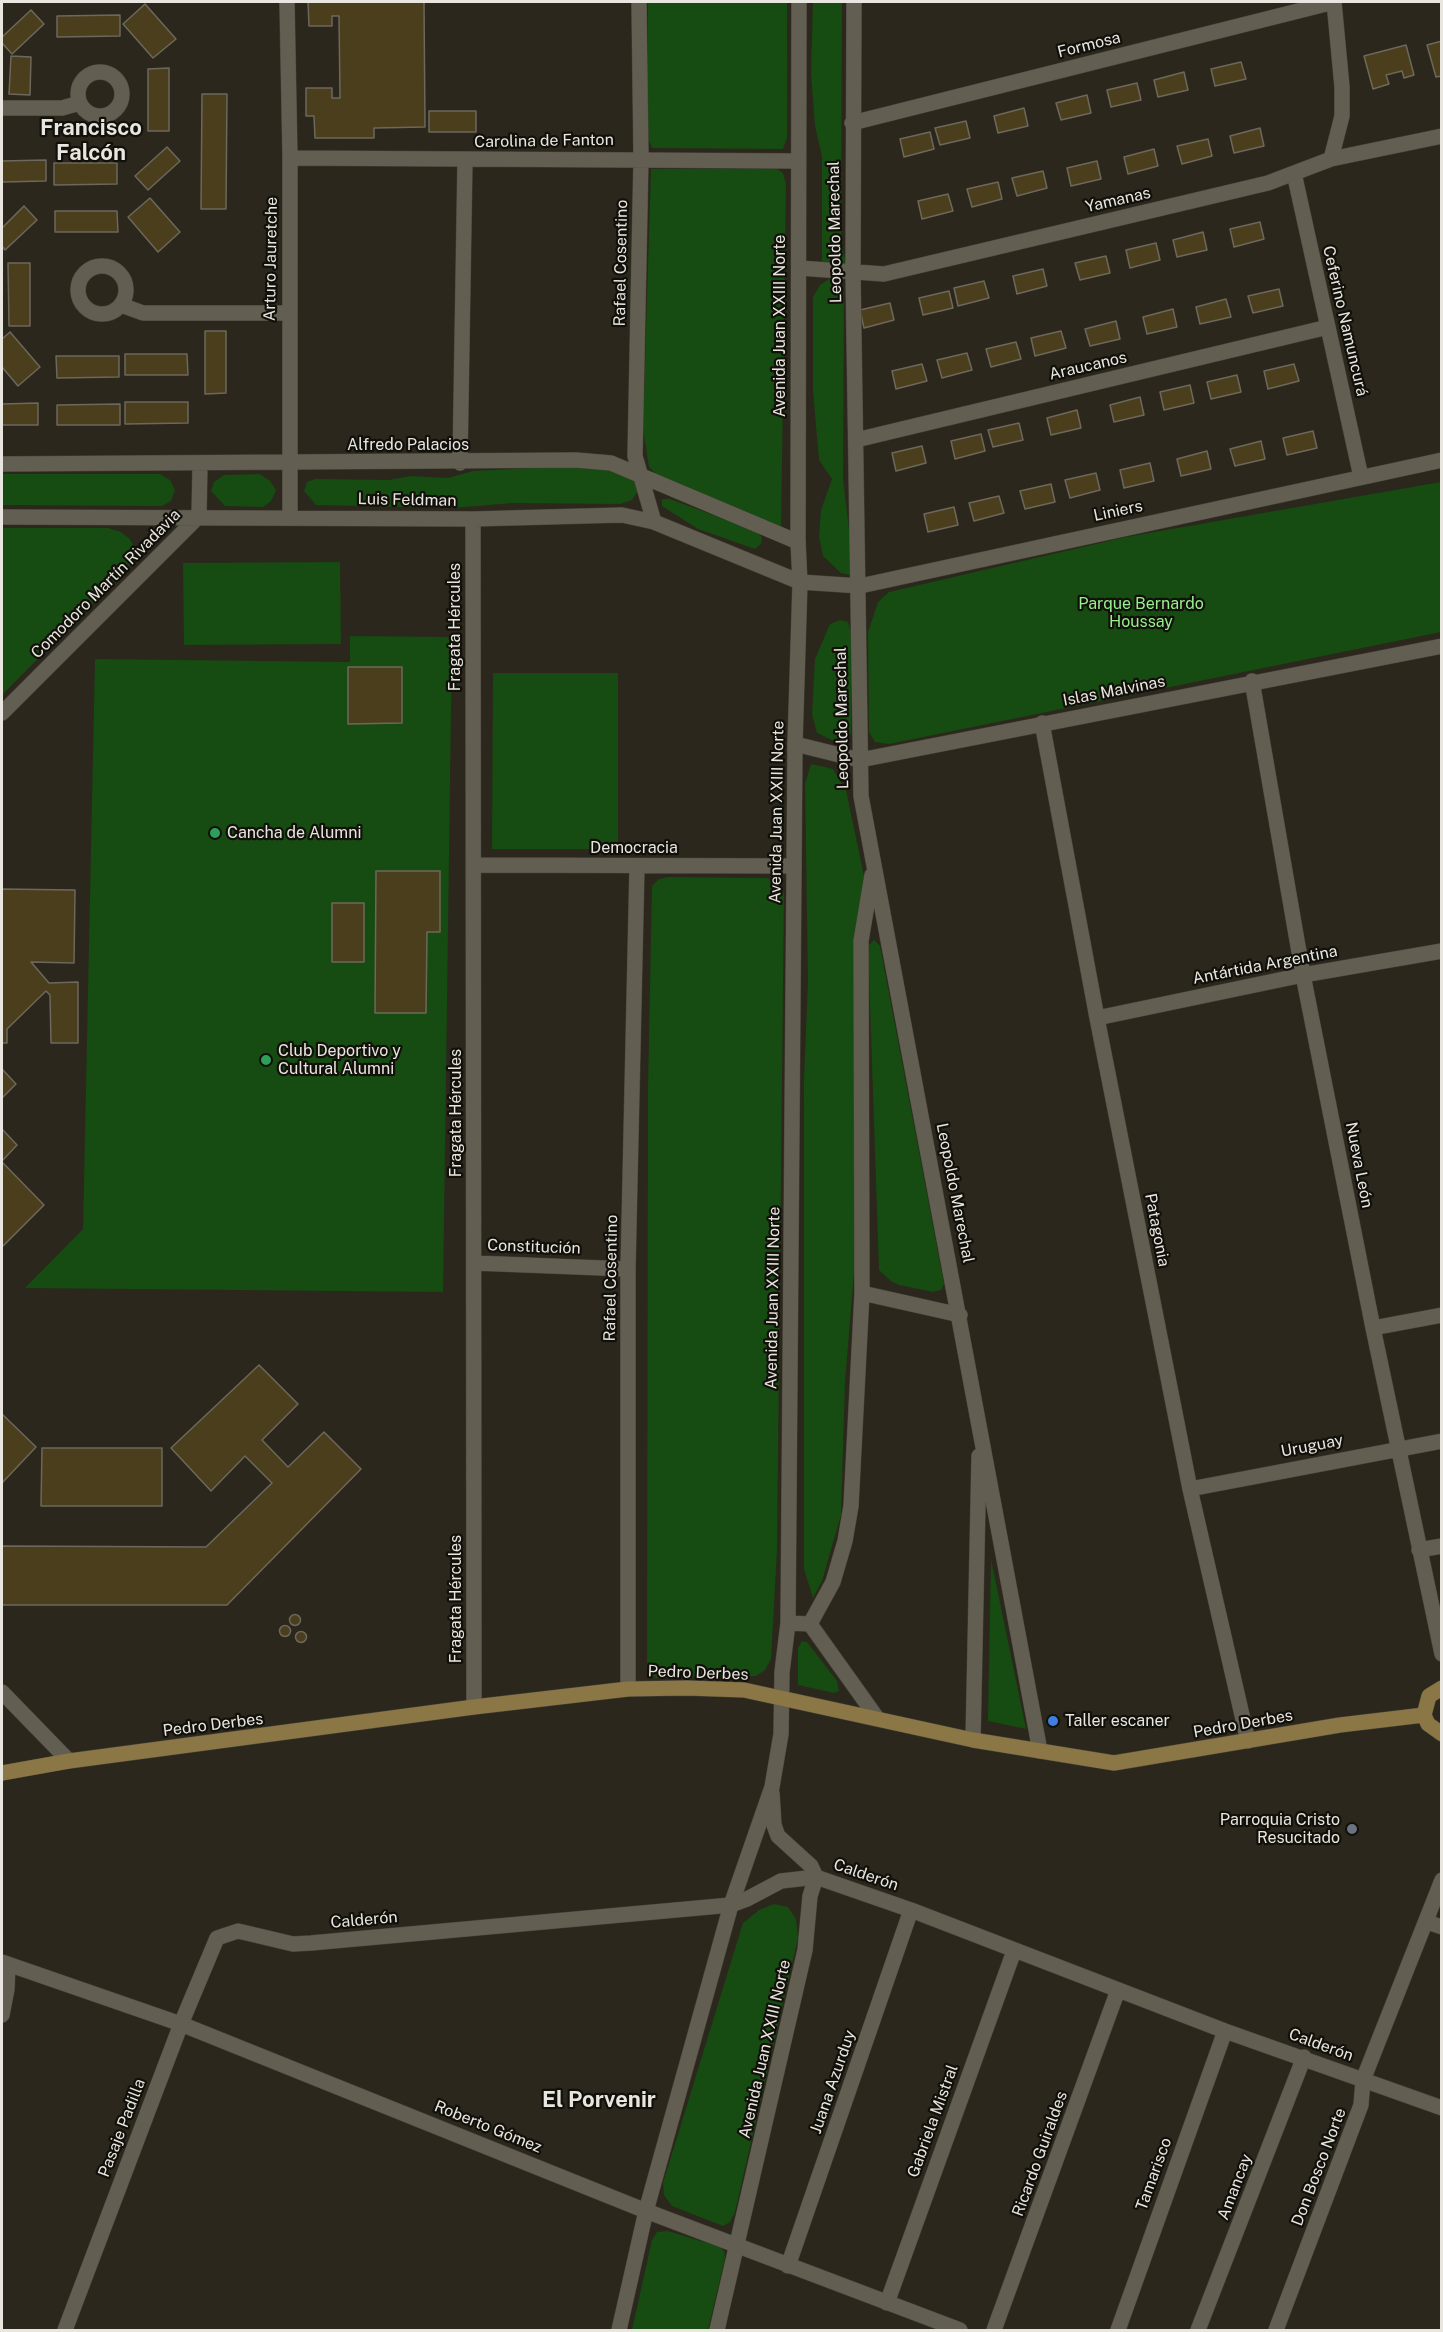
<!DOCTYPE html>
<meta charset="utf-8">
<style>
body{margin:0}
#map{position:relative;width:1443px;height:2332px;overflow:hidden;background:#2b271c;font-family:"Public Sans",sans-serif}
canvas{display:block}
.frame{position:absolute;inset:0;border:3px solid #e9e6df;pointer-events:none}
</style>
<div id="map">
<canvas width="1443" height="2332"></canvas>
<div class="frame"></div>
</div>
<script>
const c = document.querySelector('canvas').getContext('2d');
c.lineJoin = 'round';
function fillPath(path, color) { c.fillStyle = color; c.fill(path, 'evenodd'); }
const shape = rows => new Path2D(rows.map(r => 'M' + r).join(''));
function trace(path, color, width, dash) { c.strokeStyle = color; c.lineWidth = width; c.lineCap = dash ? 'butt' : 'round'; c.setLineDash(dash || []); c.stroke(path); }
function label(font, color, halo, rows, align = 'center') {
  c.font = font + ' "Public Sans",sans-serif'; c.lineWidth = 4.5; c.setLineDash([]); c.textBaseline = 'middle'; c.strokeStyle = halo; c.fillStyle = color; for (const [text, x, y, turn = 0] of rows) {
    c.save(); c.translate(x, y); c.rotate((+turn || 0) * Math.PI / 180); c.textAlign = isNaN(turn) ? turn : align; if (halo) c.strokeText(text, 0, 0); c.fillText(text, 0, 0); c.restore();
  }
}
fillPath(shape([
 [648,2,787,2,787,138,783,149,652,148,648,138],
 [813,2,842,2,841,241,846,263,822,263,822,156,815,126,811,74],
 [776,168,783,173,786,184,781,530,658,476,649,467,643,429,651,169],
 [829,279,839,282,844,293,843,479,854,571,851,575,841,573,823,556,819,537,821,510,832,479,819,460,813,391,813,297,820,285],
 [551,467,603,468,637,482,638,491,632,500,620,504,513,503,453,508,316,505,304,491,307,482,315,479,389,480,411,476,448,478,473,471],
 [2,474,160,474,170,480,175,490,171,501,162,506,2,505],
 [260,474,270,481,276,490,271,501,263,507,225,506,211,491,214,482,224,475],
 [1441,482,1441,632,889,744,875,742,869,732,868,632,878,602,889,592,1126,537],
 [662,499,670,499,754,530,762,537,761,544,755,549,698,529,662,506],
 [2,528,108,528,121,532,130,539,135,549,134,560,125,571,2,695],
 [340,562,341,644,184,645,183,563],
 [840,620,848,622,851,632,851,733,847,739,832,740,817,733,812,714,815,659,830,624],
 [350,636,452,637,443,1292,25,1288,83,1229,95,659,350,662],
 [493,673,618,673,618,849,492,849],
 [811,764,833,769,846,790,864,876,856,936,857,1236,845,1382,841,1515,822,1581,813,1598,804,1569,804,1080,808,981,805,784],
 [668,877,766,878,777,881,784,893,777,1550,771,1659,765,1670,756,1676,656,1678,649,1673,647,1667,648,1088,652,886,659,879],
 [874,940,880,946,944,1284,941,1290,933,1292,899,1285,891,1281,879,1270,868,946],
 [991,1559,1026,1729,988,1721],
 [802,1641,807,1642,837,1681,839,1691,834,1693,798,1685,798,1648],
 [774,1904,788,1907,796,1919,798,1938,735,2212,730,2222,723,2226,672,2206,664,2195,663,2183,743,1923,759,1910],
 [668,2231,720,2247,724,2251,725,2258,708,2330,632,2330,652,2240,657,2232]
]), '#164b11');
const building = shape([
 [308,2,424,2,425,127,374,128,374,138,315,138,314,116,306,116,306,88,332,88,332,98,340,98,339,16,332,16,332,26,309,26,308,2],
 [145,4,176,39,153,58,123,24,145,4],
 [31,10,44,24,12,54,2,43,2,37,31,10],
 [120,15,120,36,57,37,57,16,120,15],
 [1442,41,1442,76,1436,77,1427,45,1442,41],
 [1406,45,1414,75,1404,78,1402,71,1386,75,1389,84,1373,89,1364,56,1406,45],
 [11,56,31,57,30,95,9,94,11,56],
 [1241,62,1246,79,1215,86,1211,69,1241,62],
 [169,68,169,131,148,131,148,69,169,68],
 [1184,72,1188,90,1158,97,1154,80,1184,72],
 [1137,83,1141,100,1111,107,1107,90,1137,83],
 [202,94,227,94,226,209,201,209,202,94],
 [1087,95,1091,113,1061,120,1056,103,1087,95],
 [1024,108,1028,126,998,133,994,116,1024,108],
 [429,111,476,111,476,132,429,132,429,111],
 [966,121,970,138,940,145,935,128,966,121],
 [1260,128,1264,146,1234,153,1230,136,1260,128],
 [930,132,934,149,904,157,900,139,930,132],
 [1208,139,1212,156,1182,164,1177,146,1208,139],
 [167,147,180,161,148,190,135,176,167,147],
 [1154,149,1158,166,1128,174,1124,157,1154,149],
 [46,160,46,181,2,182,2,161,46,160],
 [1097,161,1101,179,1071,186,1067,168,1097,161],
 [54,163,117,163,117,184,54,185,54,163],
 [1043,171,1047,188,1017,196,1012,178,1043,171],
 [998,182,1002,199,972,207,967,189,998,182],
 [948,194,953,211,922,219,918,201,948,194],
 [150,198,180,232,158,252,128,217,150,198],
 [24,206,37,220,5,250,2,246,2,228,24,206],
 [55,211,117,211,118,232,55,232,55,211],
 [1260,222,1264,239,1234,247,1230,229,1260,222],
 [1203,232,1207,250,1177,257,1173,240,1203,232],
 [1156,243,1160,260,1130,268,1126,250,1156,243],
 [1106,256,1110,273,1080,280,1075,263,1106,256],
 [8,263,30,263,30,326,9,326,8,263],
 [1043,269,1047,286,1017,294,1013,276,1043,269],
 [984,281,989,298,958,306,954,288,984,281],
 [1279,289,1283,306,1253,313,1248,296,1279,289],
 [949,291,953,308,923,315,919,298,949,291],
 [1226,299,1231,317,1200,324,1196,307,1226,299],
 [890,303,894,320,864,328,860,310,890,303],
 [1173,309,1177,327,1147,334,1143,317,1173,309],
 [1116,321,1120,339,1090,346,1085,329,1116,321],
 [205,331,226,331,226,393,205,394,205,331],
 [1061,331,1066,348,1035,356,1031,338,1061,331],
 [10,332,40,367,18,386,2,367,2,339,10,332],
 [1016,342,1021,359,991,367,986,349,1016,342],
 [967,353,972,370,942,378,937,360,967,353],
 [125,354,187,354,188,375,125,375,125,354],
 [56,356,119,356,119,377,57,378,56,356],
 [922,364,927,381,896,389,892,371,922,364],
 [1294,364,1299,381,1268,389,1264,371,1294,364],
 [1237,375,1241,392,1211,399,1207,382,1237,375],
 [1190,385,1194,403,1164,410,1160,392,1190,385],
 [1140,397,1144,415,1114,422,1110,405,1140,397],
 [125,402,188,402,188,423,125,424,125,402],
 [38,403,38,425,2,425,2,404,38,403],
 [120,404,120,425,57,425,57,405,120,404],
 [1077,410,1081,428,1051,435,1047,418,1077,410],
 [1019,423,1023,440,993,447,988,430,1019,423],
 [1313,431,1317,448,1287,455,1283,438,1313,431],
 [981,434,985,451,955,459,951,441,981,434],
 [1261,441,1265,459,1235,466,1230,449,1261,441],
 [922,446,926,463,896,471,892,453,922,446],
 [1207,451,1211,469,1181,476,1177,459,1207,451],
 [1150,463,1154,481,1124,488,1120,470,1150,463],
 [1096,473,1100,490,1070,498,1065,480,1096,473],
 [1051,484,1055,502,1025,509,1020,491,1051,484],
 [999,496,1004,513,974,521,969,503,999,496],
 [954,507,958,525,928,532,924,514,954,507],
 [348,667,402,667,402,723,348,724,348,667],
 [376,871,440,871,440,932,427,932,426,1013,375,1013,376,871],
 [2,889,75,890,74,963,31,962,49,983,78,982,78,1043,51,1043,50,995,46,991,7,1029,7,1043,2,1043,2,889],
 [332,903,364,903,364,962,332,962,332,903],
 [2,1069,16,1084,2,1098,2,1069],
 [2,1129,17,1145,2,1161,2,1129],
 [2,1162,44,1205,2,1247,2,1162],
 [259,1365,298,1404,262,1440,288,1467,324,1432,361,1469,227,1605,2,1605,2,1546,206,1547,272,1483,245,1456,211,1491,171,1448,259,1365],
 [2,1414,36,1447,2,1483,2,1414],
 [42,1448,162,1448,162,1506,41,1506,42,1448],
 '289.5 1620a5.5 5.5 0 1 1 11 0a5.5 5.5 0 1 1-11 0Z',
 '279.5 1631a5.5 5.5 0 1 1 11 0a5.5 5.5 0 1 1-11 0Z',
 '295.5 1637a5.5 5.5 0 1 1 11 0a5.5 5.5 0 1 1-11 0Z'
]);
fillPath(building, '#4b3e1d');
trace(building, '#6d685c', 1.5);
const minor = shape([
 [287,2,290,158,290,517],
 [639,2,641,158,635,456,654,522],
 [854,2,853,272,861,796,1040,1751],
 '78 94a22 22 0 1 1 44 0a22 22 0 1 1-44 0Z',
 [2,108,62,108,80,103],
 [852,123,1334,2],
 [290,158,798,161],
 [1331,159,1342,116,1342,87,1334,2],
 [1294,173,1361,477],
 '78 290a24 24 0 1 1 48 0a24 24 0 1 1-48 0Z',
 [799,268,884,274,1268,183,1331,159,1442,136],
 [121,305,143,313,288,313],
 [856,440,1328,327],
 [460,463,465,160],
 [2,464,576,460,611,463,798,542],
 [2,517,473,519,622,515,654,522,800,582,860,586,1442,460],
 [473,519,474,1707],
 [1252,681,1303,975,1373,1328,1442,1654],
 [2,713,199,516,200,464],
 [1042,723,1097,1018,1190,1489,1248,1741],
 [795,744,860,760,1442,646],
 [474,865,794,866],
 [1097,1018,1303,975,1442,951],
 [474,1263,628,1269],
 [862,1293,960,1315],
 [1373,1328,1442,1315],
 [1190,1489,1442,1441],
 [1419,1550,1442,1546],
 [810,1624,833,1582,845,1541,851,1506,862,1293,861,941,872,875],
 [628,1689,628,1269,637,866],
 [2,1692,69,1761],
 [973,1740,979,1456],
 [1427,1922,1442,1927],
 [2,1962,181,2024,646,2211,960,2330],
 [2,2015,7,1989,8,1964],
 [788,2266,911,1910],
 [887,2303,1014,1951],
 [65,2330,181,2024,217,1938,238,1931,293,1944,311,1943,731,1905,747,1899,781,1881,816,1877,911,1910,1225,2031,1442,2108],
 [994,2330,1118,1990],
 [1118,2330,1225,2031],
 [1198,2330,1304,2057],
 [1276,2330,1361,2105,1363,2080,1442,1880]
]);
const tertiary = shape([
 [788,1623,810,1624,877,1718],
 [619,2330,646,2211,731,1905,772,1787,781,1734,782,1672,788,1623,795,744,800,582,798,542,799,2],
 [717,2330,805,1950,810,1896,816,1877,811,1866,778,1836,774,1825,772,1793]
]);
const secondary = shape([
 [1442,1688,1429,1696,1424,1715,1428,1724,1442,1734],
 [2,1773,69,1761,474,1707,628,1689,687,1688,744,1690,973,1740,1114,1763,1340,1725,1424,1715]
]);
trace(minor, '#46433a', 16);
trace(tertiary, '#46433a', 16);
trace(secondary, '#46433a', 16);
trace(minor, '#635e52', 15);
trace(tertiary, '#635e52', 15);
trace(secondary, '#8b7646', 15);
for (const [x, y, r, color] of [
 [215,833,6,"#2e9e5b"],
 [266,1060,6,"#2e9e5b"],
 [1053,1721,6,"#3f7fe0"],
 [1352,1829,6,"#6b7280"]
]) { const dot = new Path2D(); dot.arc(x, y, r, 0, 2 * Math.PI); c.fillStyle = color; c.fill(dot); trace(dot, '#12100b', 2); }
label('16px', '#e9e6df', '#12100b', [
 ["Formosa",1089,45,-14],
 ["Carolina de Fanton",544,141,-1],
 ["Yamanas",1118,200,-13],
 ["Leopoldo Marechal",835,232,-91],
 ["Arturo Jauretche",271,259,-89],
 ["Rafael Cosentino",621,263,-89],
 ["Ceferino Namuncurá",1345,321,77],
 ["Avenida Juan XXIII Norte",780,326,-90],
 ["Araucanos",1088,366,-13],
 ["Alfredo Palacios",408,445],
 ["Luis Feldman",407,500,1],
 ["Liniers",1118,511,-12],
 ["Comodoro Martín Rivadavia",106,584,-45],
 ["Fragata Hércules",455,627,-90],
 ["Islas Malvinas",1114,691,-11],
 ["Leopoldo Marechal",842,718,-91],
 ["Avenida Juan XXIII Norte",777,812,-89],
 ["Democracia",634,848],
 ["Antártida Argentina",1265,965,-11],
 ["Fragata Hércules",456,1113,-90],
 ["Nueva León",1359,1165,79],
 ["Leopoldo Marechal",955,1193,79],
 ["Patagonia",1157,1230,79],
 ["Constitución",534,1247,2],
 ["Rafael Cosentino",611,1278,-89],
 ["Avenida Juan XXIII Norte",773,1298,-89],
 ["Uruguay",1312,1446,-11],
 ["Fragata Hércules",456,1599,-90],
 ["Pedro Derbes",698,1673,2],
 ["Pedro Derbes",1243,1724,-10],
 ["Pedro Derbes",213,1725,-7],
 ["Calderón",866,1875,19],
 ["Calderón",364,1920,-5],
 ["Calderón",1321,2045,20],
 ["Avenida Juan XXIII Norte",765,2049,-77],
 ["Juana Azurduy",833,2082,-71],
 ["Gabriela Mistral",933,2121,-70],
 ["Roberto Gómez",488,2127,22],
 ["Pasaje Padilla",122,2128,-69],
 ["Ricardo Guiraldes",1040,2154,-70],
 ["Don Bosco Norte",1319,2167,-69],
 ["Tamarisco",1154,2174,-70],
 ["Amancay",1235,2187,-69]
]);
label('16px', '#96f08c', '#12100b', [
 ["Parque Bernardo",1141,604],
 ["Houssay",1141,622]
]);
label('16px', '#e9e6df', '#12100b', [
 ["Cancha de Alumni",227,833],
 ["Club Deportivo y",278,1051],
 ["Cultural Alumni",278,1069],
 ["Taller escaner",1065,1721],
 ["Parroquia Cristo",1340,1820,"right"],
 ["Resucitado",1340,1838,"right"]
], 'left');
label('bold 22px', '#e9e6df', '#12100b', [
 ["Francisco",91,128],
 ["Falcón",91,153],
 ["El Porvenir",599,2100]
]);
</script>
